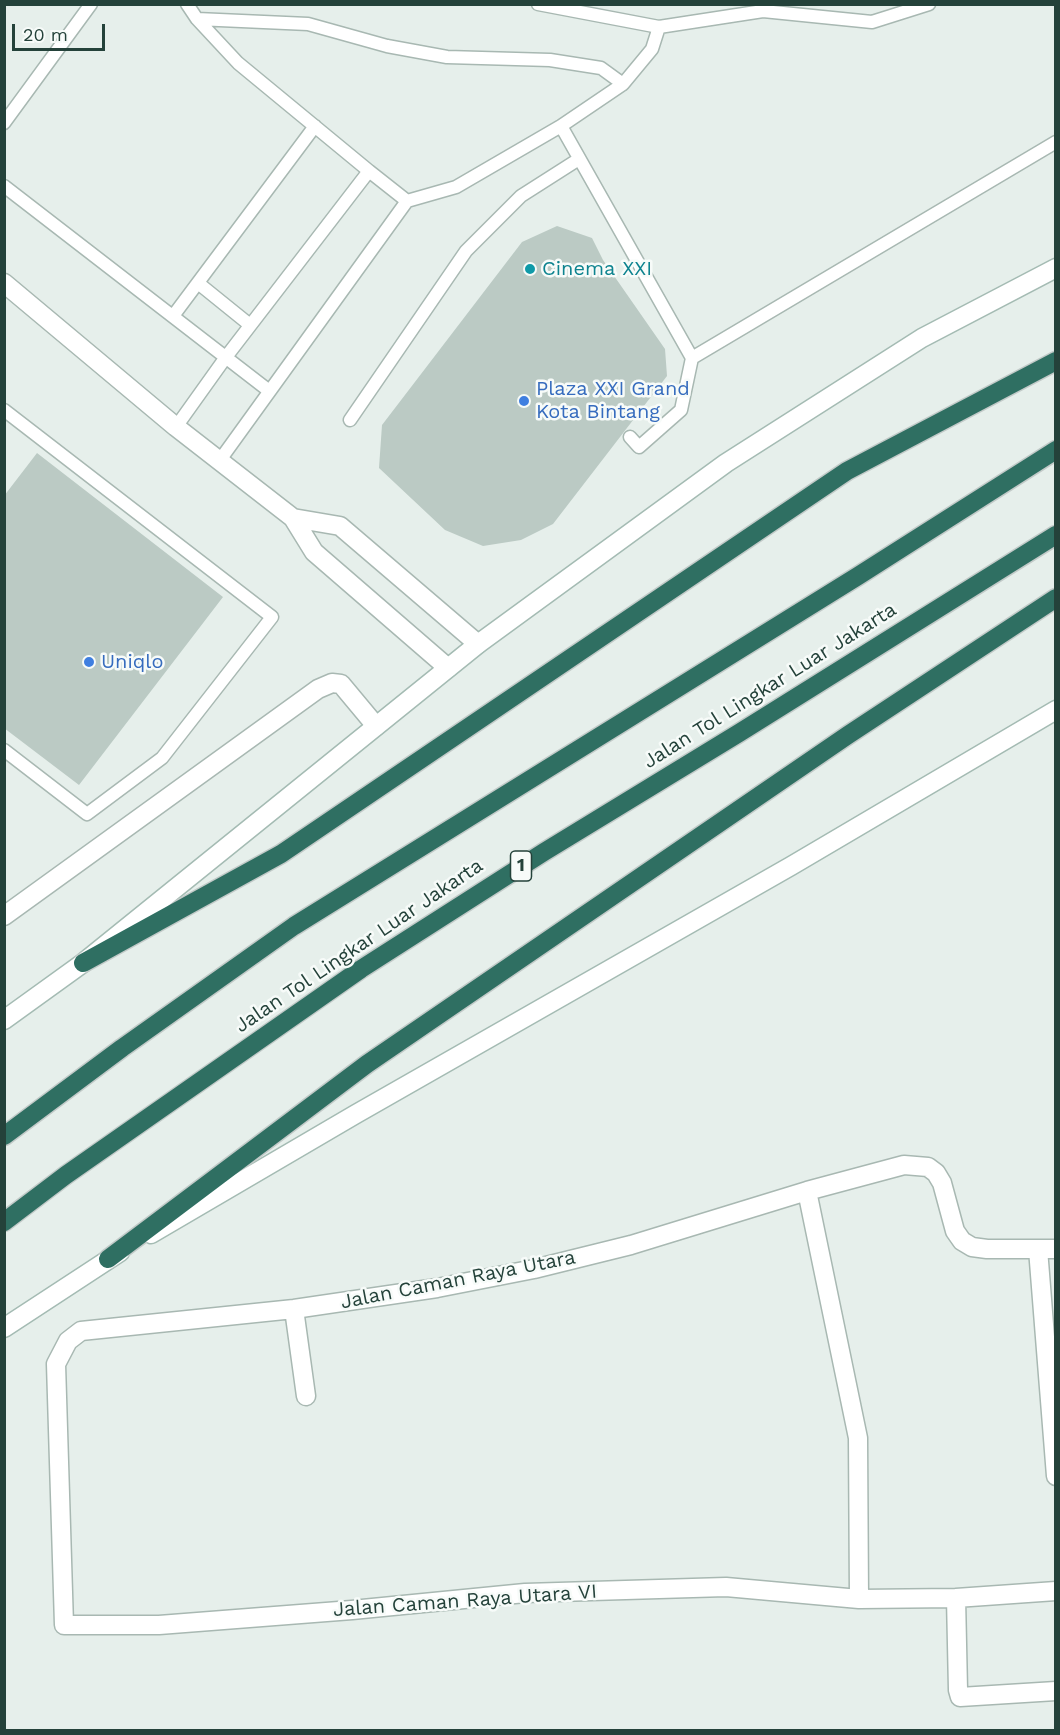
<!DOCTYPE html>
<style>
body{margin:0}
#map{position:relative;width:1060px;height:1735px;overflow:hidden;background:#e6efeb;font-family:"Work Sans",sans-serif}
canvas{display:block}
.frame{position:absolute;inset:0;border:6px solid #24423a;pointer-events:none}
.scale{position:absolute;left:12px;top:24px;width:93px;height:27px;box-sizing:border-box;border:3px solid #24423a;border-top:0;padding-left:8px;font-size:18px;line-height:21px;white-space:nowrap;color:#24423a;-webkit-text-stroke:4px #f7fbf9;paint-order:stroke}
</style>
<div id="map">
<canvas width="1060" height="1735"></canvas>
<div class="frame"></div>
<div class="scale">20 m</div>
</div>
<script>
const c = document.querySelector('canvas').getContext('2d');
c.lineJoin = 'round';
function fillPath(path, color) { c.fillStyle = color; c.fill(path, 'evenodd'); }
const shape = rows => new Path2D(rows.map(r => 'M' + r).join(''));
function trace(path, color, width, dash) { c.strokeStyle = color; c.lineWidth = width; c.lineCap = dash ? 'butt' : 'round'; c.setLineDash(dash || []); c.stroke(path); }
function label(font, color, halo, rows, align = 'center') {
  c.font = font + ' "Work Sans",sans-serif'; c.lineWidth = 5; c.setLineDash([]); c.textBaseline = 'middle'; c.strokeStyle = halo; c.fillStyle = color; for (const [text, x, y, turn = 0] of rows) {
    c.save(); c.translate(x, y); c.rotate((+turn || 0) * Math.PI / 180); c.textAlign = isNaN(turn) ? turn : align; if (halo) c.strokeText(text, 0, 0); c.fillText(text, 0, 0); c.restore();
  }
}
fillPath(shape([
 [557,226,592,238,603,260,665,349,667,376,553,524,521,540,483,546,445,530,379,468,382,425,522,242],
 [37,453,223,597,79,785,4,728,4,496]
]), '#bbcac4');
const lane = shape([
 [538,4,659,27,763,11,872,22,929,4],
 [197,19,308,24,387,46,447,57,550,60,601,68,623,84],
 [4,123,91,4],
 [561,126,692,358,681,410,639,447,630,437],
 [369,171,407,201],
 [4,186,268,390],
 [198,283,250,325],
 [173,316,315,126],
 [692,358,1056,142],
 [4,410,272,617,162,758,87,814,4,750],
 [350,420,466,251,521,196,579,159],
 [176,427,226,357,369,171,238,63,197,19,187,4],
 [220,460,407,201,456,187,561,126,623,84,652,49,659,27]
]);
const street = shape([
 [4,283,176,427,293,518,314,552,448,668],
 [293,518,340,526,478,644],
 [4,916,318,689,332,683,341,684,376,726],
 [807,1191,858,1438,859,1599],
 [1038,1249,1056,1476],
 [294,1309,306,1396],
 [1056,1591,956,1598,958,1690,960,1697,1056,1691],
 [956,1598,859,1599,726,1587,525,1593,352,1610,159,1625,64,1625,56,1364,68,1341,81,1331,294,1309,437,1288,534,1269,631,1245,807,1191,904,1165,928,1167,936,1173,942,1183,955,1231,962,1241,972,1247,987,1249,1056,1249]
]);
const secondary = shape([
 [4,1020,83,963,478,644,726,463,922,338,1056,268],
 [151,1234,356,1114,791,866,1056,710],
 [4,1328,120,1252]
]);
const highway = shape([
 [83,963,281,854,847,471,1056,361],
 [4,1136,122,1048,294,926,858,576,1056,450],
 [4,1222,66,1175,361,969,544,852,739,733,1056,535],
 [108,1259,367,1064,848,735,1056,598]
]);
trace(lane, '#a8b8b2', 15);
trace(street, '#a8b8b2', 21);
trace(secondary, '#a4bbb3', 21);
trace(highway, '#c2cac8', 21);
trace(lane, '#fff', 12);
trace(street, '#fff', 18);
trace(secondary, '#fff', 18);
trace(highway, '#2f6f62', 18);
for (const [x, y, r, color] of [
 [530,269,6,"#0f9aa8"],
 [524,401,6,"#3f7fe0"],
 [89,662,6,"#3f7fe0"]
]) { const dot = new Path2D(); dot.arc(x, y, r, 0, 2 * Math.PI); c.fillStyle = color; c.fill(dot); trace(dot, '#f7fbf9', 2); }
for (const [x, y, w] of [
 [521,866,21]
]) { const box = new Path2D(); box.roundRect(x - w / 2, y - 15, w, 30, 4.5); c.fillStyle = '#f7fbf9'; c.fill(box); trace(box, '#24423a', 1.5); }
label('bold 18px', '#24423a', null, [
 ["1",521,866]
]);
label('20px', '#0d838f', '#f7fbf9', [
 ["Cinema XXI",542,269]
], 'left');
label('20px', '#366cbe', '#f7fbf9', [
 ["Plaza XXI Grand",536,389],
 ["Kota Bintang",536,412],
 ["Uniqlo",101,662]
], 'left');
label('20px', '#24423a', '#f7fbf9', [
 ["Jalan Tol Lingkar Luar Jakarta",770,686,-32],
 ["Jalan Tol Lingkar Luar Jakarta",359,946,-34],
 ["Jalan Caman Raya Utara",458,1280,-11],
 ["Jalan Caman Raya Utara VI",465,1601,-4]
]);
</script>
